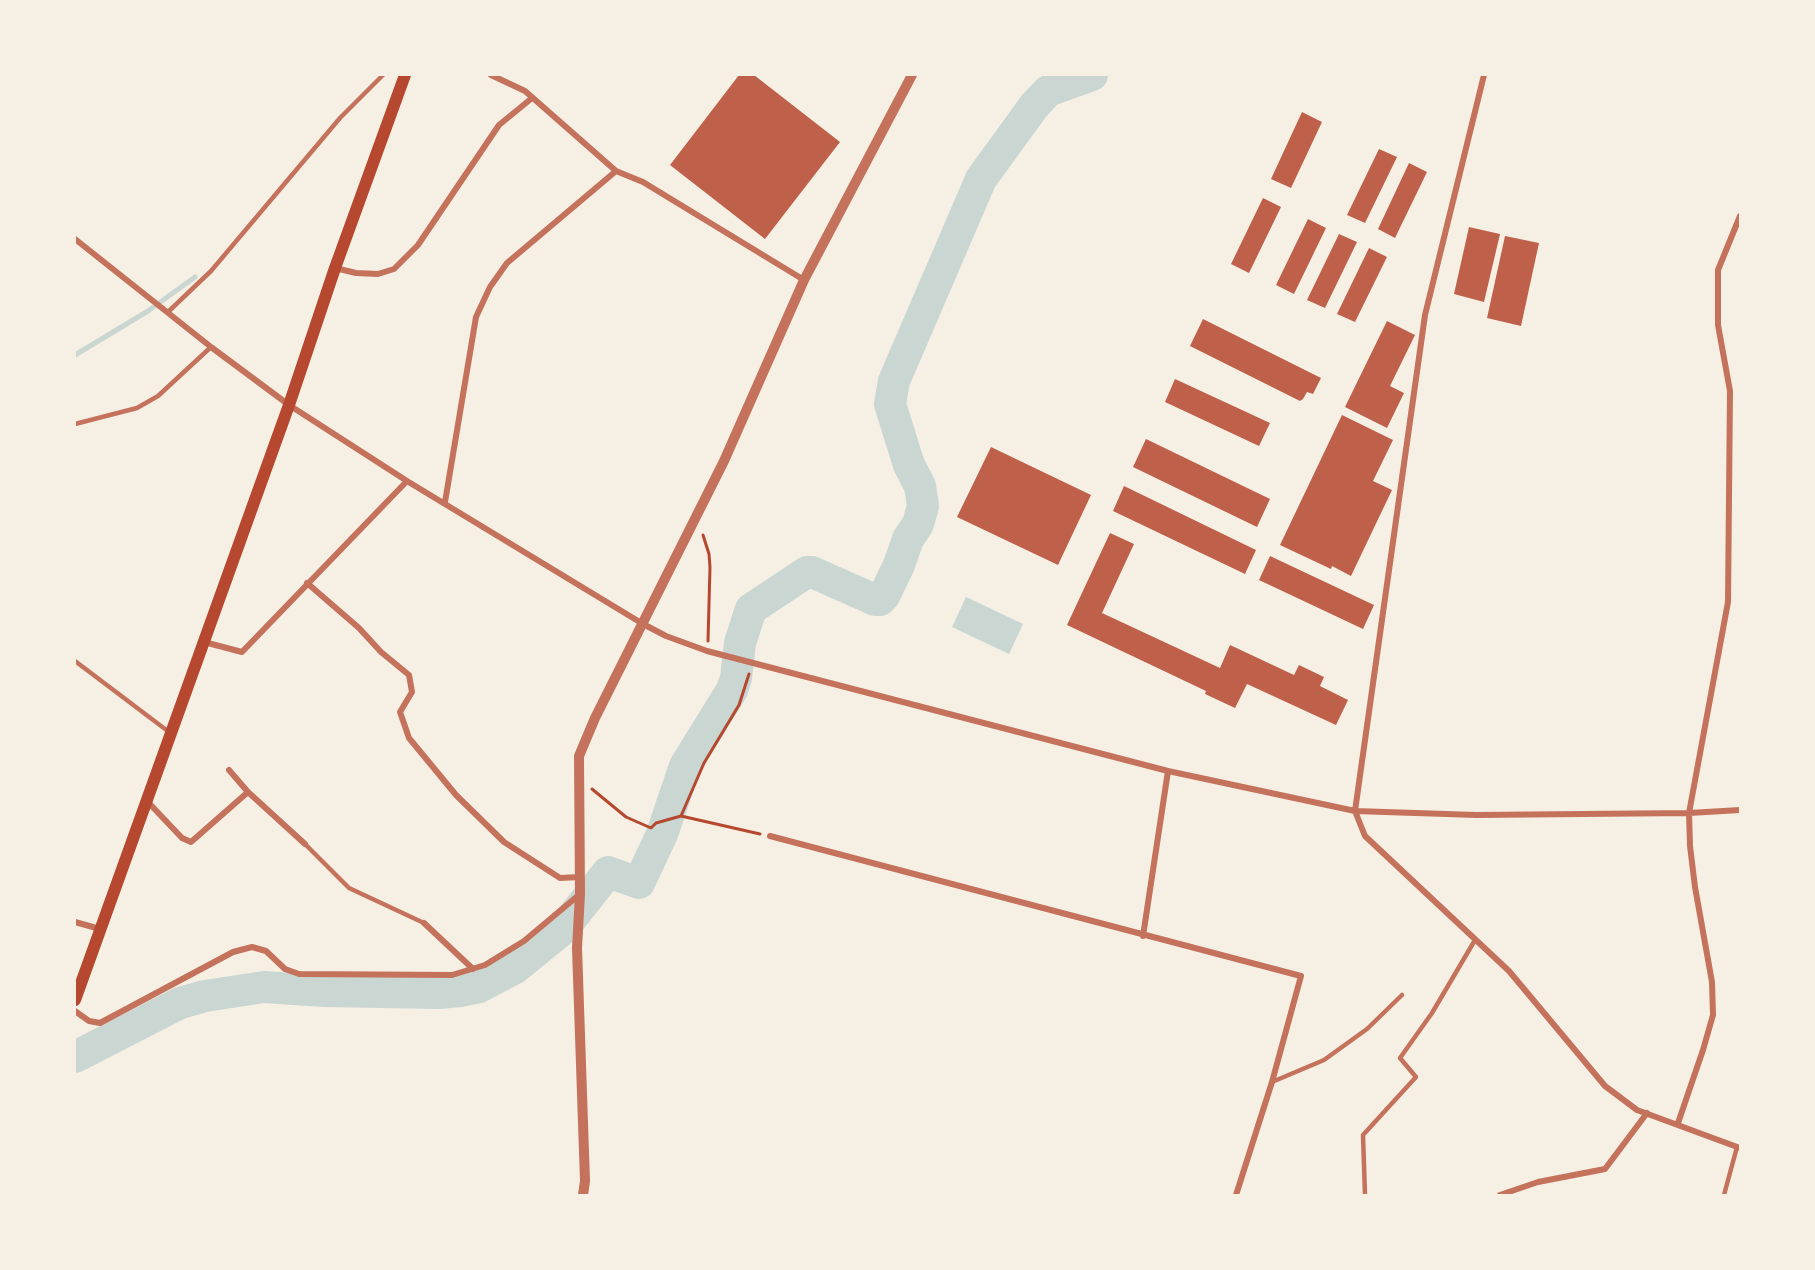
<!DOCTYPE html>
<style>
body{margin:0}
#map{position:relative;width:1815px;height:1270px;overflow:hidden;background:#f6efe4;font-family:"DejaVu Sans",sans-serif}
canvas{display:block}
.frame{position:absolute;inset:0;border:76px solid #f6efe4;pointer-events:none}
</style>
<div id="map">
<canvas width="1815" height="1270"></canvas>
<div class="frame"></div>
</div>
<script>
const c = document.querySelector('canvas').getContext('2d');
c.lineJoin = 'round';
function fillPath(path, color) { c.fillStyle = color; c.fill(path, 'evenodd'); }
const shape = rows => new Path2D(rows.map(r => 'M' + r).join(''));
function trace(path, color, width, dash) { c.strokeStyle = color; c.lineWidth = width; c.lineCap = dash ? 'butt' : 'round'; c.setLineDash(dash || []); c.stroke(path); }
fillPath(shape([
 [966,597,1023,624,1009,654,952,627]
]), '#c9d6d2');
trace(shape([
 [75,355,148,311,195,277]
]), '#c9d6d2', 5);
trace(shape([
 [75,1057,180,1003,205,996,264,987,325,991,439,993,460,991,479,987,515,968,563,929,608,872,639,883,662,834,685,766,732,690,736,678,740,643,751,609,807,572,812,572,875,600,880,600,884,596,899,565,908,539,918,524,923,506,920,486,909,465,890,404,894,381,981,179,1034,106,1048,91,1092,75]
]), '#c9d6d2', 32);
fillPath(shape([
 [739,75,754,75,840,142,765,239,670,165],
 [1302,112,1322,122,1291,188,1271,179],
 [1379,149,1397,157,1365,223,1347,215],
 [1409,163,1427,172,1395,238,1378,229],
 [1263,198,1281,207,1249,273,1231,264],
 [1308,219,1326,228,1294,294,1276,285],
 [1469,227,1500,234,1484,302,1454,294],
 [1339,234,1357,242,1325,308,1307,300],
 [1505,236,1539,243,1521,326,1487,318],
 [1369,248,1387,257,1355,322,1337,314],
 [1203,319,1321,378,1313,394,1307,392,1303,399,1300,401,1190,346],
 [1387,321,1415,335,1390,386,1404,393,1387,428,1345,407],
 [1175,379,1270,423,1259,446,1165,402],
 [1342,415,1393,440,1373,481,1392,490,1351,576,1332,566,1331,569,1280,545],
 [1146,439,1270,499,1257,527,1133,467],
 [991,447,1091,495,1058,565,957,517],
 [1124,486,1256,550,1245,574,1113,511],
 [1110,533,1134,544,1102,613,1220,668,1230,645,1294,675,1299,665,1324,677,1320,686,1348,700,1336,725,1247,684,1235,708,1205,694,1206,691,1067,625],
 [1270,556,1374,605,1363,629,1259,580]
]), '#bf614a');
trace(shape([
 [703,535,709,554,710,567,708,641],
 [592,789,626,817,651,828,656,823,681,816,760,834],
 [681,816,704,763,739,705,749,674]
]), '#b5482f', 3);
trace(shape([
 [168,312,211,271,340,118,383,75],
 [75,424,137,408,158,396,211,347],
 [75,661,169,732],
 [305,844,349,888,424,923],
 [1272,1082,1324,1060,1367,1029,1402,995],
 [1365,1195,1363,1135,1416,1077,1400,1058,1432,1013,1475,940],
 [1724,1195,1737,1147]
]), '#c5725c', 4.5);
trace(shape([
 [491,75,525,91,616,171,643,182,804,280],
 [1484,75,1425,315,1355,811,1365,836,1509,971,1605,1086,1637,1110,1740,1148],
 [75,239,211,347,289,405,407,481,643,624,666,636,707,651,1168,771,1355,811,1476,815,1689,813,1740,810],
 [335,268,356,273,378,274,394,269,418,245,499,125,532,98],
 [445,502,476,317,490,287,507,263,616,171],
 [307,583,359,628,381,652,409,675,412,692,400,712,409,738,456,795,504,842,560,878,580,877],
 [204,642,242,652,407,481],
 [229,770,248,792,305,844],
 [147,801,182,838,191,842,248,792],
 [770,836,1301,976,1272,1082,1236,1195],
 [75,922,100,929],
 [424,923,473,969],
 [1143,936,1168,771],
 [75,1011,89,1021,100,1023,233,952,252,947,266,951,285,969,299,974,452,975,485,965,524,941,580,894],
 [1678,1123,1703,1050,1713,1015,1712,982,1695,887,1690,846,1689,813,1728,602,1730,391,1718,325,1718,270,1740,216],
 [1500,1195,1538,1182,1605,1169,1647,1113]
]), '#c5725c', 6);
trace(shape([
 [583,1195,585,1181,577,948,580,894,579,756,595,718,724,461,804,280,912,75]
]), '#c5725c', 10);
trace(shape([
 [75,1000,289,405,335,268,405,75]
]), '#b5482f', 12);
</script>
